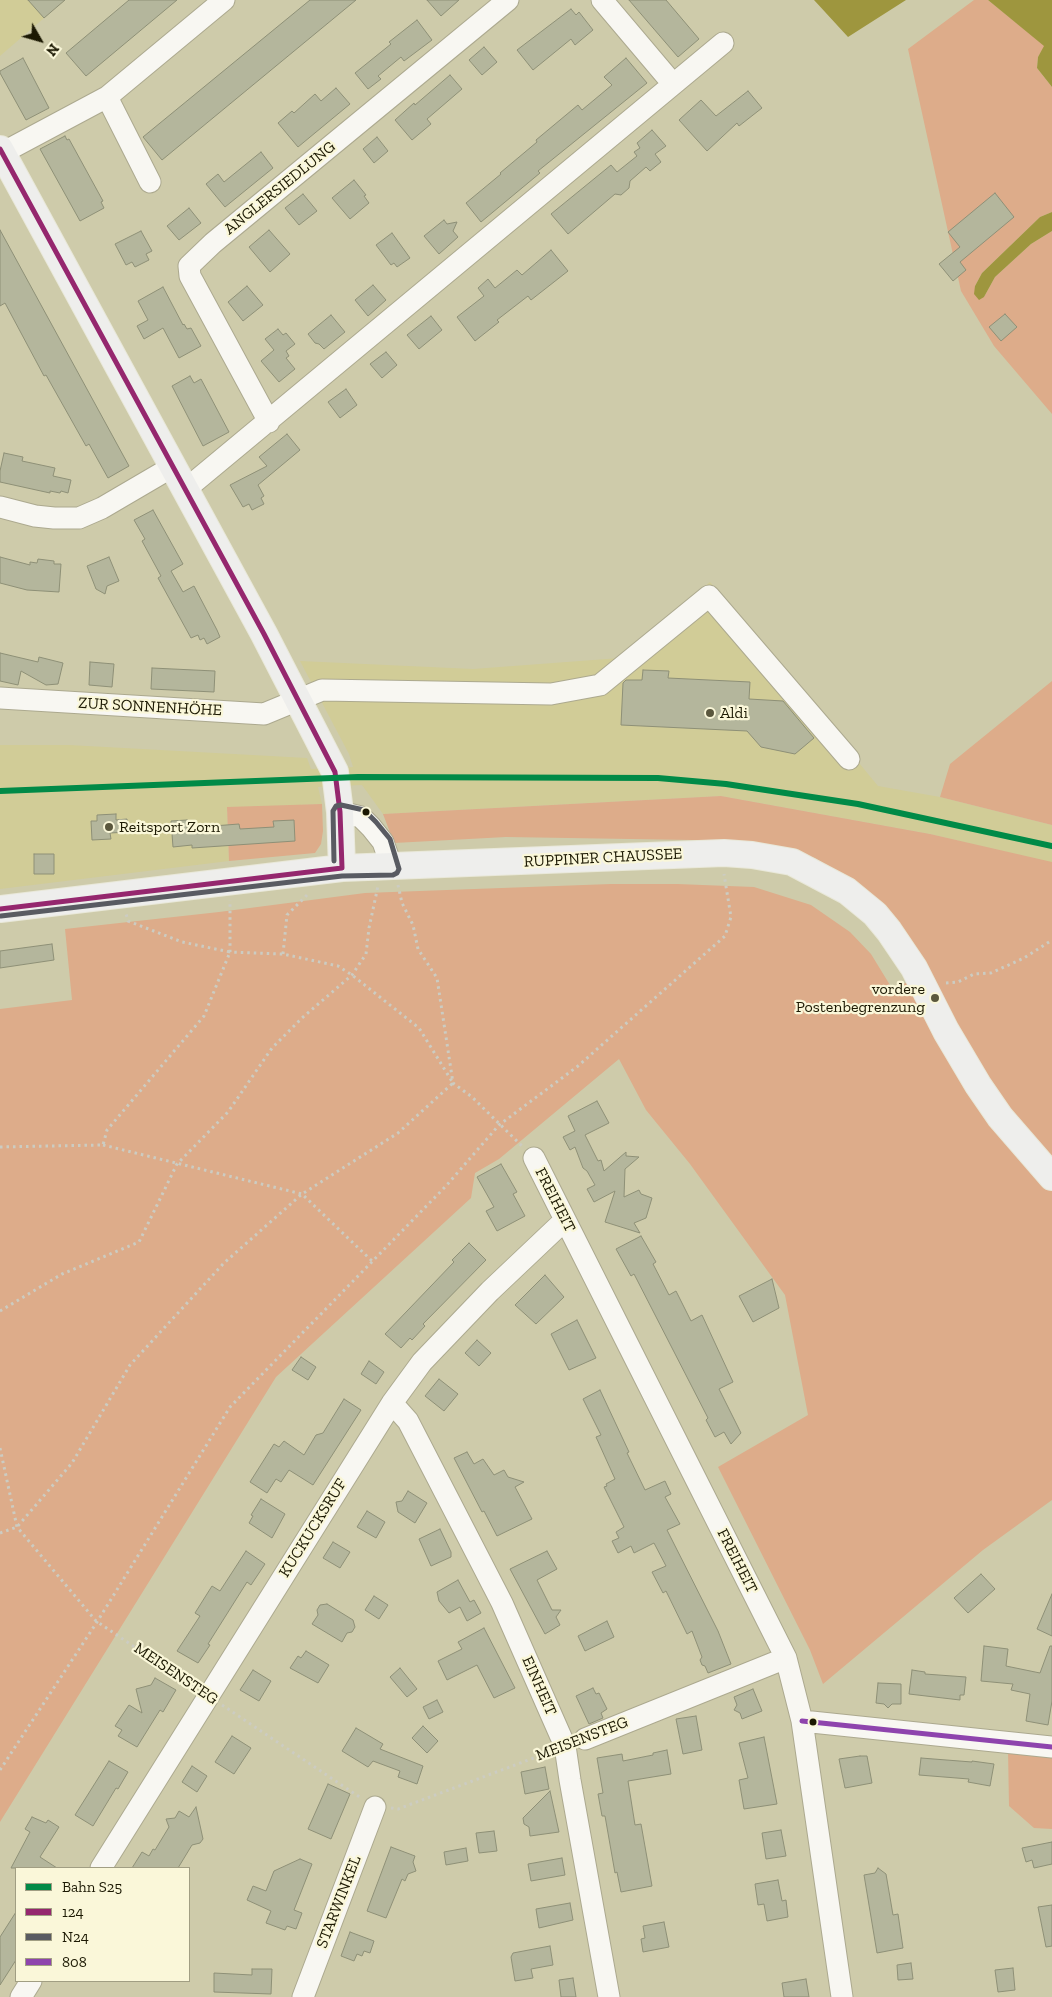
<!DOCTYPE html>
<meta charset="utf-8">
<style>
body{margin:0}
#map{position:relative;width:1052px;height:1997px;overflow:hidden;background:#cecbaa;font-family:"Zilla Slab",serif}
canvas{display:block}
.legend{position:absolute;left:15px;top:1867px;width:175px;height:115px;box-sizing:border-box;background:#faf7d9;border:1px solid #a19e83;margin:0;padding:6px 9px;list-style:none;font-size:15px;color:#1c1903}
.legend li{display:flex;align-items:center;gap:10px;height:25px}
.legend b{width:25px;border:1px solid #a19e83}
.north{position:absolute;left:15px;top:15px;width:50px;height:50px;-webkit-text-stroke:4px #faf7d9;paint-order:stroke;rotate:128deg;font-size:14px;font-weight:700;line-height:20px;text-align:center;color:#1c1903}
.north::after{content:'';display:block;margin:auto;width:18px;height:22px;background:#1c1903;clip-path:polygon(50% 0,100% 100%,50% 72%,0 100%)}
</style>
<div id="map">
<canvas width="1052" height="1997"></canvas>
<ul class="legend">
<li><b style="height:6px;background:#018a47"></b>Bahn S25</li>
<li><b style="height:6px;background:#95276e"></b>124</li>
<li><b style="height:6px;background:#595b62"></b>N24</li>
<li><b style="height:6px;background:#8e44ad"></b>808</li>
</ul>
<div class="north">N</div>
</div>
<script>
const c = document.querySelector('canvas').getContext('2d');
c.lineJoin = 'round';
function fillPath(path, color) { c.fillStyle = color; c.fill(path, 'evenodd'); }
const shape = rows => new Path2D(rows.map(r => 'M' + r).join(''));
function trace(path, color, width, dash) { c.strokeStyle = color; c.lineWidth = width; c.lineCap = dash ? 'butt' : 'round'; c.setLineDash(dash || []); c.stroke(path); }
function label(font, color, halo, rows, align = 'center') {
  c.font = font + ' "Zilla Slab",serif'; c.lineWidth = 4.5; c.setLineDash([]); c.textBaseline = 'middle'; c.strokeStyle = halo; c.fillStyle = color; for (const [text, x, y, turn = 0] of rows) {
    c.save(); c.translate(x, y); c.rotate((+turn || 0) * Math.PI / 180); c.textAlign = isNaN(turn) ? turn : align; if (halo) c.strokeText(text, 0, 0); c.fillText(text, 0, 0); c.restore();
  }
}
fillPath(shape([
 [0,0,65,0,0,56],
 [710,582,878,786,940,797,1052,825,1052,863,930,834,721,796,383,814,362,785,318,787,322,804,227,808,229,861,0,889,0,745,69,745,307,758,311,769,353,767,349,754,300,661,473,669,620,658]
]), '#d1cc97');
fillPath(shape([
 [974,0,988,0,1045,46,1038,57,1037,68,1052,87,1052,212,1040,217,982,273,975,286,984,297,995,277,1031,244,1052,231,1052,414,994,346,961,291,908,49],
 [1052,681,1052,825,940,797,950,764],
 [721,796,930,834,1052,862,1052,1500,983,1550,823,1684,810,1650,718,1467,808,1415,785,1295,690,1164,646,1110,619,1059,499,1159,475,1173,471,1198,276,1377,0,1822,0,1009,72,1000,65,929,219,912,365,893,611,884,677,884,754,887,811,905,850,932,871,954,893,990,927,971,888,910,868,891,815,858,777,848,726,841,693,840,506,837,394,843,383,814],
 [322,804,323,831,321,844,315,853,229,861,227,807],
 [1008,1749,1052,1755,1052,1829,1034,1828,1009,1806]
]), '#ddac8a');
fillPath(shape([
 [814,0,906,0,848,37],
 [988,0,1052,0,1052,87,1037,68,1038,57,1044,46],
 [1052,212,1052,231,1031,244,995,277,984,297,979,300,974,294,975,286,982,273,1040,217]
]), '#9e963e');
const building = shape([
 [28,0,65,0,44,18,28,0],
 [129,0,177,0,86,76,66,53,129,0],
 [310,0,356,0,162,160,143,137,310,0],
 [427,0,459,0,441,16,427,0],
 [629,0,666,0,699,39,678,57,629,0],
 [571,9,576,15,579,12,593,30,575,45,571,39,533,70,517,50,571,9],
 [417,20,432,40,404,61,401,57,378,76,381,79,368,89,355,73,391,44,389,42,417,20],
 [484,47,497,62,482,75,469,60,484,47],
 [23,58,49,108,26,120,0,73,0,71,23,58],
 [626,58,647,83,538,171,540,173,481,222,466,203,501,174,500,173,537,142,536,140,578,105,582,110,612,85,604,77,626,58],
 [450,75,462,89,427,119,431,124,412,140,395,120,414,103,415,105,450,75],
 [336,88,350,104,298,147,278,123,292,111,294,113,315,94,321,101,336,88],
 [748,91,762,108,739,126,737,123,707,151,679,120,701,100,716,116,748,91],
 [652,130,666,146,655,154,661,162,650,171,646,167,630,181,629,188,621,195,615,194,568,234,551,214,611,165,617,172,637,156,634,152,640,148,637,143,652,130],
 [65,136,67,140,69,139,103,201,101,202,104,208,80,221,40,149,65,136],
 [377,137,388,151,374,163,363,149,377,137],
 [261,152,273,168,225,207,206,184,218,174,224,182,261,152],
 [354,180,366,195,364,196,369,203,350,219,332,198,354,180],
 [995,193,1014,217,960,262,966,270,953,281,939,264,960,247,948,232,995,193],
 [303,194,317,211,299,225,285,208,303,194],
 [189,208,201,223,179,240,167,226,189,208],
 [444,220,447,224,457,222,453,231,458,237,439,254,424,236,444,220],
 [0,230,129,466,108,478,89,444,86,446,46,375,44,376,5,303,0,306,0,230],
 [269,230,290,254,270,272,249,247,269,230],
 [141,231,152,251,146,254,149,260,135,267,132,262,126,265,115,244,141,231],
 [392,233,410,258,397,267,394,263,391,265,376,245,392,233],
 [551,250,568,271,531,300,528,296,497,320,499,322,475,341,457,317,484,296,478,288,488,279,495,288,517,270,522,275,551,250],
 [373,285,386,300,368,316,355,300,373,285],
 [247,286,263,305,243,321,228,302,247,286],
 [163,287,183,325,184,324,187,329,191,328,201,346,179,358,163,328,144,339,137,326,148,320,138,301,163,287],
 [1005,314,1017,327,1001,341,989,327,1005,314],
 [331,315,345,332,324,349,319,344,315,343,308,334,331,315],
 [431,316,442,330,419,349,407,335,431,316],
 [278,329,283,335,286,333,295,344,286,351,289,356,286,358,295,369,279,382,261,361,274,350,265,339,278,329],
 [386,352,397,365,382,378,370,364,386,352],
 [190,376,194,383,201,379,229,432,203,446,172,386,190,376],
 [346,389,357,405,340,418,328,402,346,389],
 [287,434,300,450,258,485,264,496,261,498,264,504,252,510,249,504,243,507,230,485,267,466,259,457,287,434],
 [4,453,23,457,22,461,55,468,53,476,71,480,68,493,61,491,60,493,50,491,50,493,0,482,0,471,4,453],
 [153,510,183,564,171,571,183,592,194,586,217,630,220,637,207,644,204,638,200,640,198,635,191,638,158,578,161,576,142,541,145,539,134,520,153,510],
 [0,557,30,565,30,562,37,563,38,559,54,561,54,564,61,564,59,592,27,590,0,583,0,557],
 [109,557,119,581,107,586,105,594,96,589,87,566,109,557],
 [0,653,38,662,39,657,63,663,58,684,46,685,21,671,18,685,0,681,0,653],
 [90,662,114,664,112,687,89,685,90,662],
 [152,668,215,671,214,692,151,689,152,668],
 [643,670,669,671,668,678,750,682,749,699,783,701,814,738,795,754,761,747,747,731,621,725,623,683,626,680,642,680,643,670],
 [116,814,116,820,127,819,128,832,110,833,111,839,92,840,91,821,97,821,97,815,116,814],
 [187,820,187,828,239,824,240,829,274,827,273,821,294,820,295,841,192,848,192,845,173,847,171,821,187,820],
 [34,854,54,854,54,874,34,874,34,854],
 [52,944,54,960,0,968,0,951,52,944],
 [597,1101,609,1123,585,1135,598,1161,601,1160,604,1171,626,1152,626,1156,639,1157,625,1169,624,1197,639,1190,641,1194,652,1198,646,1218,634,1223,640,1233,605,1222,615,1191,594,1202,587,1189,595,1185,587,1171,583,1168,575,1147,570,1150,563,1137,575,1131,568,1116,597,1101],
 [501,1164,517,1192,513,1194,525,1216,497,1231,486,1211,494,1207,477,1177,501,1164],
 [641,1236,656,1262,653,1264,669,1295,676,1291,691,1321,702,1315,733,1382,719,1389,741,1433,731,1444,724,1432,715,1437,706,1420,708,1418,634,1274,631,1276,616,1249,641,1236],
 [469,1243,486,1260,423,1324,425,1326,412,1340,410,1338,401,1348,385,1334,454,1262,452,1260,469,1243],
 [545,1275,564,1297,536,1324,515,1305,545,1275],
 [772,1279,779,1308,753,1322,739,1296,772,1279],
 [577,1320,596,1358,569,1370,551,1334,577,1320],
 [477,1340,491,1353,479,1366,465,1353,477,1340],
 [301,1357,316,1367,308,1380,292,1370,301,1357],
 [369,1361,384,1372,376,1384,361,1374,369,1361],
 [439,1379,458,1394,444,1411,425,1396,439,1379],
 [600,1390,629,1452,627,1453,645,1490,665,1481,671,1494,665,1497,680,1524,667,1530,718,1631,731,1664,708,1673,705,1666,702,1665,700,1660,702,1657,692,1631,687,1634,666,1591,663,1593,652,1572,666,1566,654,1543,634,1553,631,1546,618,1553,612,1541,619,1538,616,1532,624,1527,604,1487,607,1486,606,1484,615,1479,596,1437,601,1435,583,1399,600,1390],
 [344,1399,361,1410,313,1485,289,1470,281,1482,276,1479,267,1493,250,1482,274,1444,279,1447,284,1441,304,1455,316,1435,323,1433,344,1399],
 [467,1452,474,1464,483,1459,494,1475,504,1470,508,1477,524,1482,515,1487,532,1519,497,1536,484,1511,482,1512,454,1458,467,1452],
 [408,1491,427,1503,415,1523,398,1512,396,1502,402,1501,408,1491],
 [261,1499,285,1514,272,1538,249,1523,253,1516,251,1515,261,1499],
 [367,1511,385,1522,376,1538,357,1527,367,1511],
 [440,1529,451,1552,451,1557,431,1566,419,1539,440,1529],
 [333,1542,350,1552,340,1568,323,1558,333,1542],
 [246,1551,265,1564,251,1585,247,1582,208,1644,210,1645,198,1663,177,1651,200,1616,195,1613,212,1586,220,1591,246,1551],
 [547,1551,557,1569,537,1580,552,1610,561,1610,556,1617,560,1625,545,1634,510,1569,547,1551],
 [981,1574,995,1589,968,1613,954,1598,981,1574],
 [458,1580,470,1602,474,1600,481,1613,467,1621,460,1607,449,1613,439,1601,437,1592,458,1580],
 [1052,1594,1052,1636,1037,1629,1052,1594],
 [374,1596,388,1605,379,1619,365,1610,374,1596],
 [327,1604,353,1620,355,1627,352,1632,347,1633,342,1642,312,1624,318,1615,317,1610,320,1605,327,1604],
 [607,1621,614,1637,585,1651,578,1636,607,1621],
 [484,1628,515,1688,494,1698,477,1665,447,1680,438,1661,462,1649,458,1642,484,1628],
 [984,1646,1008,1649,1006,1666,1040,1673,1050,1646,1052,1646,1052,1701,1048,1725,1026,1721,1030,1694,1011,1690,1013,1684,981,1681,984,1646],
 [306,1651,329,1665,318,1683,290,1668,298,1656,301,1658,306,1651],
 [400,1668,417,1689,407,1697,390,1677,400,1668],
 [253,1670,271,1681,259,1701,240,1690,253,1670],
 [912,1670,925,1672,925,1674,966,1677,964,1695,960,1695,960,1700,909,1694,912,1670],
 [155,1678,176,1690,163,1712,160,1710,137,1747,118,1736,122,1730,115,1726,129,1705,142,1713,136,1689,151,1685,155,1678],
 [878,1683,901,1684,901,1704,892,1704,888,1708,884,1704,876,1703,878,1683],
 [593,1688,596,1694,599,1693,607,1709,601,1713,603,1718,589,1724,576,1696,593,1688],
 [753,1689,762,1711,742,1719,740,1713,734,1710,737,1705,734,1697,753,1689],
 [437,1700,443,1712,429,1719,423,1707,437,1700],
 [696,1716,702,1750,683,1754,676,1719,696,1716],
 [423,1726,438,1741,427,1753,412,1738,423,1726],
 [356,1728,383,1744,380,1749,423,1766,417,1784,398,1777,400,1771,373,1761,368,1767,342,1751,356,1728],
 [232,1736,251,1748,234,1774,215,1762,232,1736],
 [764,1737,777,1804,744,1809,739,1780,748,1778,739,1743,764,1737],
 [667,1750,671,1774,628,1781,635,1825,641,1824,652,1886,621,1892,617,1872,615,1873,605,1816,602,1816,598,1794,603,1793,597,1758,622,1754,623,1761,653,1755,653,1753,667,1750],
 [860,1756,867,1756,872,1783,845,1788,839,1759,860,1756],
 [921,1758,972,1762,972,1761,994,1764,990,1786,968,1782,969,1779,919,1775,921,1758],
 [109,1761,128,1772,118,1789,116,1788,93,1826,75,1815,109,1761],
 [192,1766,207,1776,197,1792,182,1782,192,1766],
 [545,1767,549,1789,525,1794,521,1772,545,1767],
 [328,1784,350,1794,331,1839,308,1829,328,1784],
 [550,1791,559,1832,530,1836,529,1827,524,1824,523,1818,550,1791],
 [196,1807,203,1839,200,1843,192,1845,178,1868,132,1868,142,1852,149,1856,153,1849,155,1850,169,1827,166,1819,175,1818,179,1811,189,1817,196,1807],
 [32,1817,46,1823,48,1820,59,1827,40,1857,57,1868,11,1868,30,1832,25,1829,32,1817],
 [781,1830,786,1856,766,1859,762,1833,781,1830],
 [494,1831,497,1851,479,1853,476,1833,494,1831],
 [1052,1842,1052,1864,1034,1868,1032,1860,1026,1862,1022,1848,1052,1842],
 [391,1847,415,1856,413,1862,416,1871,408,1874,405,1881,402,1879,386,1918,367,1911,391,1847],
 [466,1848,468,1861,446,1865,444,1852,466,1848],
 [562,1858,565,1875,531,1881,528,1864,562,1858],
 [300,1859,312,1864,294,1910,302,1913,296,1929,287,1926,285,1930,266,1923,271,1911,247,1900,253,1886,266,1891,274,1871,300,1859],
 [878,1868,886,1874,893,1915,898,1914,903,1948,877,1953,864,1875,875,1873,878,1868],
 [778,1880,782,1901,786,1900,788,1917,767,1921,764,1904,758,1905,755,1884,778,1880],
 [570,1903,573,1920,539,1928,536,1909,570,1903],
 [1052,1905,1052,1946,1046,1947,1038,1907,1052,1905],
 [16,1912,16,1960,0,1985,0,1937,16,1912],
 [664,1922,669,1947,643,1952,641,1939,645,1938,643,1926,664,1922],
 [350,1932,374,1941,370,1953,364,1951,362,1956,357,1954,354,1961,341,1956,350,1932],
 [550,1946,553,1965,531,1969,533,1978,515,1981,511,1957,513,1953,550,1946],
 [911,1963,913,1979,898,1980,897,1965,911,1963],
 [1013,1968,1015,1990,998,1992,995,1970,1013,1968],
 [252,1969,272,1969,271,1994,214,1992,214,1973,252,1975,252,1969],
 [573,1978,576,1997,561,1997,559,1980,573,1978],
 [806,1979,809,1997,784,1997,782,1983,806,1979]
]);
fillPath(building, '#b4b69c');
trace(building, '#8e9077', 1);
const minor = shape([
 [602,0,673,84],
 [107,97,150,182],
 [2,153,107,97,224,0],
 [269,422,190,276,189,266,213,243,508,0],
 [186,489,723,43],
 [0,507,35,516,54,518,79,518,102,508,172,467],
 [0,698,264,714,322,690,551,694,600,685,709,596,849,759],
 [340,812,361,817,371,827,383,842,392,868],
 [534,1158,786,1658,802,1721,842,1997],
 [392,1403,408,1421,502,1603,565,1746,570,1780,609,1997],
 [802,1721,1052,1747],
 [585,1739,786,1658],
 [101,1868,392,1403,422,1362,490,1291,565,1220],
 [21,1997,31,1981],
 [303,1997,375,1807]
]);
const major = shape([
 [0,149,264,634,335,772,340,812,342,868],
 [0,909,342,868,724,853,752,855,792,862,847,891,875,914,889,931,914,968,946,1031,978,1085,1000,1117,1052,1177]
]);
trace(minor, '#aca98f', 23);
trace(major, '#e9e8d9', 28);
trace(shape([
 [398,885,402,903,413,925,418,949,437,978,453,1083,472,1097,522,1146],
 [283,954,287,915,308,894],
 [946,983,958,982,974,974,991,973,1024,958,1052,940],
 [103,1145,302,1194,372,1261],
 [0,1147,103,1145,107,1130,204,1016,230,952,182,942,128,921,126,914],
 [0,1311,62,1274,139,1242,177,1164,228,1112,272,1048,302,1018,352,975,366,954,369,928,378,886],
 [0,1448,17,1527,96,1621,194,1687],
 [0,1533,17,1527,72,1463,130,1365,224,1263,302,1194,398,1133,453,1083,419,1028,352,975,338,966,283,954,230,952,230,900],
 [222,1705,361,1798],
 [0,1770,97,1622,230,1407,446,1186,499,1125,578,1066,725,936,731,917,724,874],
 [391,1808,398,1809,547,1753]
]), '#ccccc2', 3, [2.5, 4]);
trace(minor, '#f8f7f2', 21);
trace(major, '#eeeeec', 26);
trace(shape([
 [0,149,264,634,335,772,340,812,342,868],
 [0,909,342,868]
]), '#95276e', 5);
trace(shape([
 [1,916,342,876,393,875,397,873,399,869,390,839,376,822,364,810,341,805,336,806,333,811,334,861]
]), '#595b62', 5);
trace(shape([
 [802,1721,1052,1747]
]), '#8e44ad', 5);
trace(shape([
 [0,791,358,777,658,778,726,784,858,804,1052,846]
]), '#018a47', 6);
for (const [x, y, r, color] of [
 [710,713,5,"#5a573d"],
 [366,812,4.5,"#1c1903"],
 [109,827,5,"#5a573d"],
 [935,998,5,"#5a573d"],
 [813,1722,4.5,"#1c1903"]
]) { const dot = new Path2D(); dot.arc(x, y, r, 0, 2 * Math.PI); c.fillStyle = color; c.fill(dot); trace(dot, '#faf7d9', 2); }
label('16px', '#1c1903', '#faf7d9', [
 ["ANGLERSIEDLUNG",280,188,-39],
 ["ZUR SONNENHÖHE",150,707,3],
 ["RUPPINER CHAUSSEE",603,858,-3],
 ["FREIHEIT",555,1200,63],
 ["KUCKUCKSRUF",313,1528,-58],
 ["FREIHEIT",737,1561,63],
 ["MEISENSTEG",176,1674,34],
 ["EINHEIT",539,1686,66],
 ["MEISENSTEG",582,1739,-21],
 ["STARWINKEL",339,1902,-69]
]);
label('16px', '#1c1903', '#faf7d9', [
 ["Aldi",720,713],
 ["Reitsport Zorn",119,827],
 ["vordere",925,989,"right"],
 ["Postenbegrenzung",925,1007,"right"]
], 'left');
</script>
